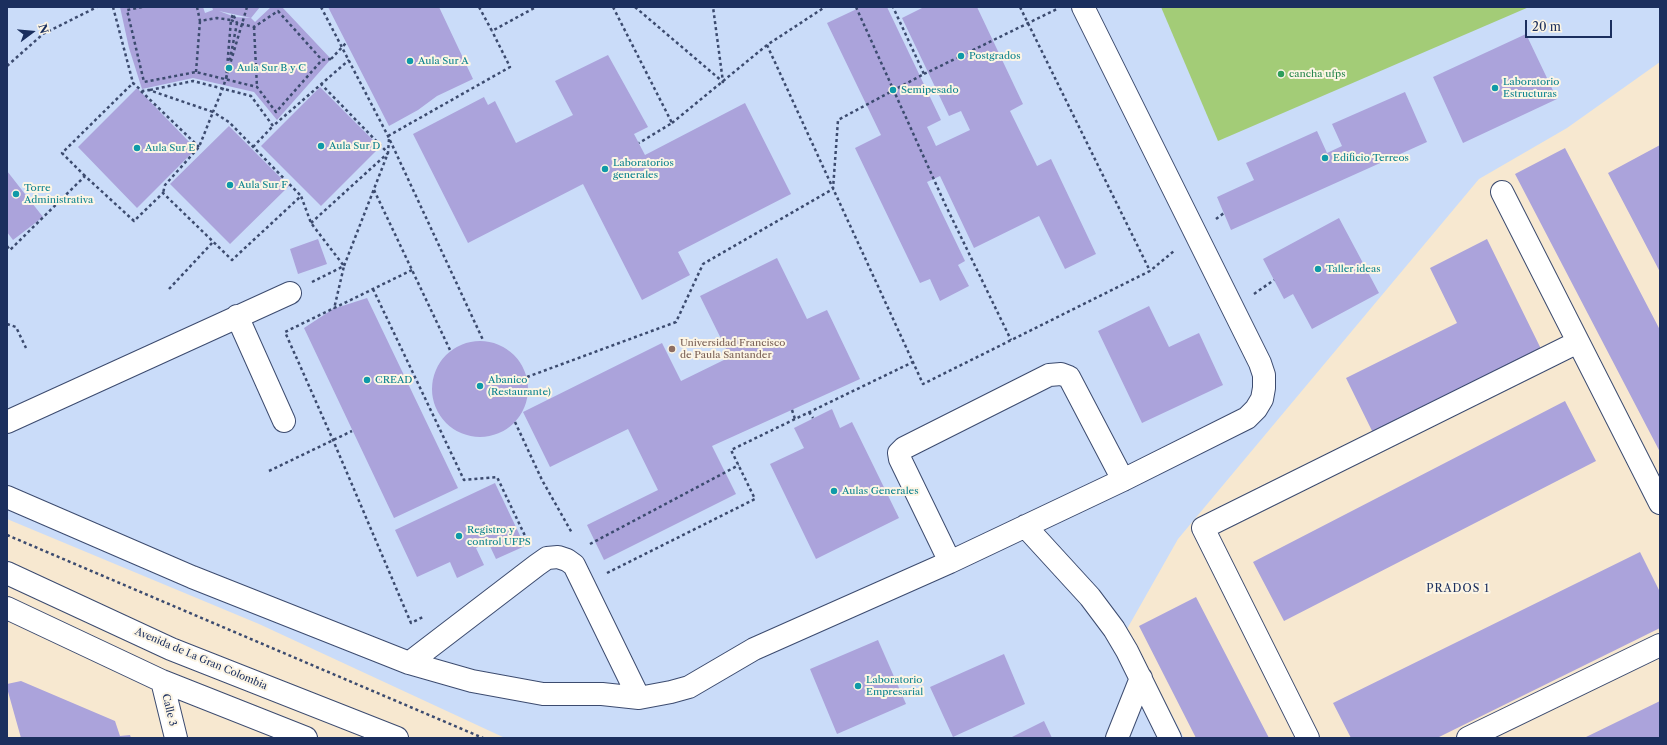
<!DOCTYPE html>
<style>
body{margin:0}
#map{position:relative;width:1667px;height:745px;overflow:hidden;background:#f7e8d0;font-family:"Libre Caslon Text",serif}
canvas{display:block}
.frame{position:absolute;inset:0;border:8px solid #1b2f5e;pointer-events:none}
.north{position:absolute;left:12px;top:12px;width:40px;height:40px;-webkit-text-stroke:3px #fcf5e5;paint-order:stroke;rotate:74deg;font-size:11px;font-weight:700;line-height:16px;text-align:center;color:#1b2f5e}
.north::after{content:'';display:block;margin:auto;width:14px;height:18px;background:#1b2f5e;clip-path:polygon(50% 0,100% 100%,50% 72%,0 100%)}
.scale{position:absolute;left:1525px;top:20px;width:87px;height:18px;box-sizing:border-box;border:2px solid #1b2f5e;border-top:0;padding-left:5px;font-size:12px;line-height:14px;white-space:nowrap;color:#1b2f5e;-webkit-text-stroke:3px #fcf5e5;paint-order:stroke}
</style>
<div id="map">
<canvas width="1667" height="745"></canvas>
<div class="frame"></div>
<div class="north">N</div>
<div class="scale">20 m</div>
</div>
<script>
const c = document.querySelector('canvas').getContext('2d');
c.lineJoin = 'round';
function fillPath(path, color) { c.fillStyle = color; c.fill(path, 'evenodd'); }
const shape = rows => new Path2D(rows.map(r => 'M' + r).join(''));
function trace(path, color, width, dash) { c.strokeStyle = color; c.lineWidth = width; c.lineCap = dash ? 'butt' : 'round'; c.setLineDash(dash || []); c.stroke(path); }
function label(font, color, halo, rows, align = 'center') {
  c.font = font + ' "Libre Caslon Text",serif'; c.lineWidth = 4; c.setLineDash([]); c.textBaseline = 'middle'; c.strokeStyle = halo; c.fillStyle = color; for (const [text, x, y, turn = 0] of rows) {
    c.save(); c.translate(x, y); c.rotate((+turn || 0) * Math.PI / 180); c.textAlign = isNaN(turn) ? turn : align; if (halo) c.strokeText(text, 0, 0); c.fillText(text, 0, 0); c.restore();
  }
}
fillPath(shape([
 [7,7,1660,7,1660,62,1567,128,1479,179,1178,539,1127,629,1184,738,505,738,259,624,7,519]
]), '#cadcf9');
fillPath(shape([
 [1161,7,1529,7,1218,141]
]), '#a3cc77');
fillPath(shape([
 [120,7,203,7,205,13,213,10,212,7,260,7,251,18,219,11,235,17,251,18,255,22,271,7,282,7,331,59,277,120,254,92,193,78,142,89,129,48],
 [328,7,439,7,473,79,437,96,418,110,389,126],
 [861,7,887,7,941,120,927,127,936,146,970,130,961,111,949,116,902,18,924,7,977,7,1023,104,1010,111,1037,166,1051,159,1096,254,1065,269,1039,216,974,248,940,176,927,182,965,261,958,265,969,286,940,301,930,279,920,283,855,148,881,135,827,23],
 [1526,34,1557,99,1463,143,1433,77],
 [608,55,648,127,634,134,645,155,745,103,791,194,678,252,690,275,642,300,583,184,468,243,413,134,484,97,488,105,495,101,516,143,573,115,555,81],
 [320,87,380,147,321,206,261,146],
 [137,88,196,149,137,208,78,147],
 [1405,92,1427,142,1231,230,1217,197,1254,180,1246,163,1317,131,1327,153,1342,146,1332,124],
 [229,126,289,186,230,244,170,184],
 [1660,145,1660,272,1608,173],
 [1565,148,1660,330,1660,452,1515,174],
 [7,171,43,217,13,240,7,232],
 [1339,218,1379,293,1312,329,1293,294,1284,299,1263,259],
 [318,239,327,264,298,274,290,249],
 [1487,239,1544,355,1376,439,1346,378,1457,323,1430,268],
 [777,258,807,319,827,310,860,379,712,446,736,494,604,560,587,525,658,490,628,429,550,467,523,412,662,343,681,381,730,357,700,296],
 [367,298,458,488,394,518,304,328,333,309],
 [1149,306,1169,347,1199,333,1223,385,1142,423,1098,331],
 '432 389a48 48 0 1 1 96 0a48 48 0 1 1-96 0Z',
 [1565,401,1596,461,1284,621,1253,562],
 [832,409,840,428,852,422,899,518,816,559,770,464,804,448,794,428],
 [495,483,525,546,496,559,488,542,476,548,484,565,457,578,450,562,417,577,395,530],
 [1640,552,1660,592,1660,628,1437,738,1351,738,1333,703],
 [1196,597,1269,738,1196,738,1139,626],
 [878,640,906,704,837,734,810,669],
 [1004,654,1025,704,953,737,930,687],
 [21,681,115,721,120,736,130,735,131,738,21,738,7,688,7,684],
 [1660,701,1660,738,1584,738],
 [1044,721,1052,738,1010,738]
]), '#aba3db');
const minor = shape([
 [1502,192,1660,503],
 [237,316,284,421],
 [7,422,290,293],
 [7,497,192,577,409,663,472,681,543,694,602,694,639,698,671,692,689,687,754,649,950,562,1123,480,1247,418,1256,409,1262,399,1264,388,1264,375,1260,363,1083,7],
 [1025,526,1090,597,1114,629,1127,651,1170,738],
 [950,562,900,459,899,453,904,448,1049,375,1061,374,1069,377,1123,480],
 [7,573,171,649,397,738],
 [7,608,162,681,306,738],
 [409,663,537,565,547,558,558,557,567,560,574,565,639,698],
 [162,681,176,738],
 [1117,738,1141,678],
 [1308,738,1203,528,1578,342],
 [1468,738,1660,645]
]);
trace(minor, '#3c4b6f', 24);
trace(shape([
 [113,7,133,83,142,91,149,90,213,112,199,147,165,185,163,193],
 [142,7,127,10,144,82,196,72,257,87,276,112,322,60,331,59],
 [197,7,200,21,217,18,231,20,233,14,237,23,254,27,278,11,322,60],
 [247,7,223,88,213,112,229,122,301,196],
 [321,7,388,136,483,340],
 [479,7,492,31,536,7],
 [613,7,672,123,639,143],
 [635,7,723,82,713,7],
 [856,7,945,204,1011,340],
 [1020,7,1150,271],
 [231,20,237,23,226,80,231,20],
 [254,27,257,87],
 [767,45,923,384,1150,271,1174,251],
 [7,66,43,34,97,7],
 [196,72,200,21],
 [924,74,1057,9],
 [150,90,193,81,251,96,273,126,349,60],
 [141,91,199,147],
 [672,123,767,45,825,7],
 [388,136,510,67,492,31],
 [253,147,273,126],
 [85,176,62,153,133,83,134,84],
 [374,190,450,350],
 [1216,219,1224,213],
 [311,223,388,153,321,84],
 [7,246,10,250,85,176,134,221,163,193,232,260,301,196,311,223,344,266,334,309],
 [412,270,285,332,333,440,411,623,423,617],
 [312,282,344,266,388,153,389,139],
 [169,289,213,242],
 [373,289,464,480,497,477,527,540],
 [1254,294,1274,280],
 [7,324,16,327,26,348],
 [527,377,676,322,703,264,833,189,838,120,924,74,893,7],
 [792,410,795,419],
 [809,412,813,418],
 [515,422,542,480,572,533],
 [269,471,352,431],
 [7,535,483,738],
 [590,544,739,465],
 [607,573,755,499,731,450,913,362]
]), '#3c4b6f', 2.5, [3, 3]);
trace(minor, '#fff', 22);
trace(shape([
 [331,59,346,43]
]), '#3c4b6f', 2.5, [3, 3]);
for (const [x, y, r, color] of [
 [961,56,4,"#0f9aa8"],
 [410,61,4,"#0f9aa8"],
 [229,68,4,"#0f9aa8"],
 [1281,74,4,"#2e9e5b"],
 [1495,88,4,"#0f9aa8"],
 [893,90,4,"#0f9aa8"],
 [321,146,4,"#0f9aa8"],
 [137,148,4,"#0f9aa8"],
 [1325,158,4,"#0f9aa8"],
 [605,169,4,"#0f9aa8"],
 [230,185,4,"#0f9aa8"],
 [16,194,4,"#0f9aa8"],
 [1318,269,4,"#0f9aa8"],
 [672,349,4,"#8d6e63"],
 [367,380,4,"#0f9aa8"],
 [480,386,4,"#0f9aa8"],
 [834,491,4,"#0f9aa8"],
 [459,536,4,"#0f9aa8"],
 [858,686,4,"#0f9aa8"]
]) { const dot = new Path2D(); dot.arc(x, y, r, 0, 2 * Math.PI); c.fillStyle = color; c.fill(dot); trace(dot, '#fcf5e5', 1.5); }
label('10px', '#0d838f', '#fcf5e5', [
 ["Postgrados",969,56],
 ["Aula Sur A",418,61],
 ["Aula Sur B y C",237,68],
 ["Laboratorio",1503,82],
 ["Estructuras",1503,94],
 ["Semipesado",901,90],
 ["Aula Sur D",329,146],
 ["Aula Sur E",145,148],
 ["Edificio Terreos",1333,158],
 ["Laboratorios",613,163],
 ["generales",613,175],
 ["Aula Sur F",238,185],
 ["Torre",24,188],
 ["Administrativa",24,200],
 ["Taller ideas",1326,269],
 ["CREAD",375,380],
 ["Abanico",488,380],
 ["(Restaurante)",488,392],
 ["Aulas Generales",842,491],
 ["Registro y",467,530],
 ["control UFPS",467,542],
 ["Laboratorio",866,680],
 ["Empresarial",866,692]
], 'left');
label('10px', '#27864d', '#fcf5e5', [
 ["cancha ufps",1289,74]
], 'left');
label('10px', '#785e54', '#fcf5e5', [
 ["Universidad Francisco",680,343],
 ["de Paula Santander",680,355]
], 'left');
label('10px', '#1b2f5e', '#fcf5e5', [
 ["Avenida de La Gran Colombia",201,659,23],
 ["Calle 3",169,710,76]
]);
c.letterSpacing = '1px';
label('11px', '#1b2f5e', '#fcf5e5', [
 ["PRADOS 1",1458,589]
]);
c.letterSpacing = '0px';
</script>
